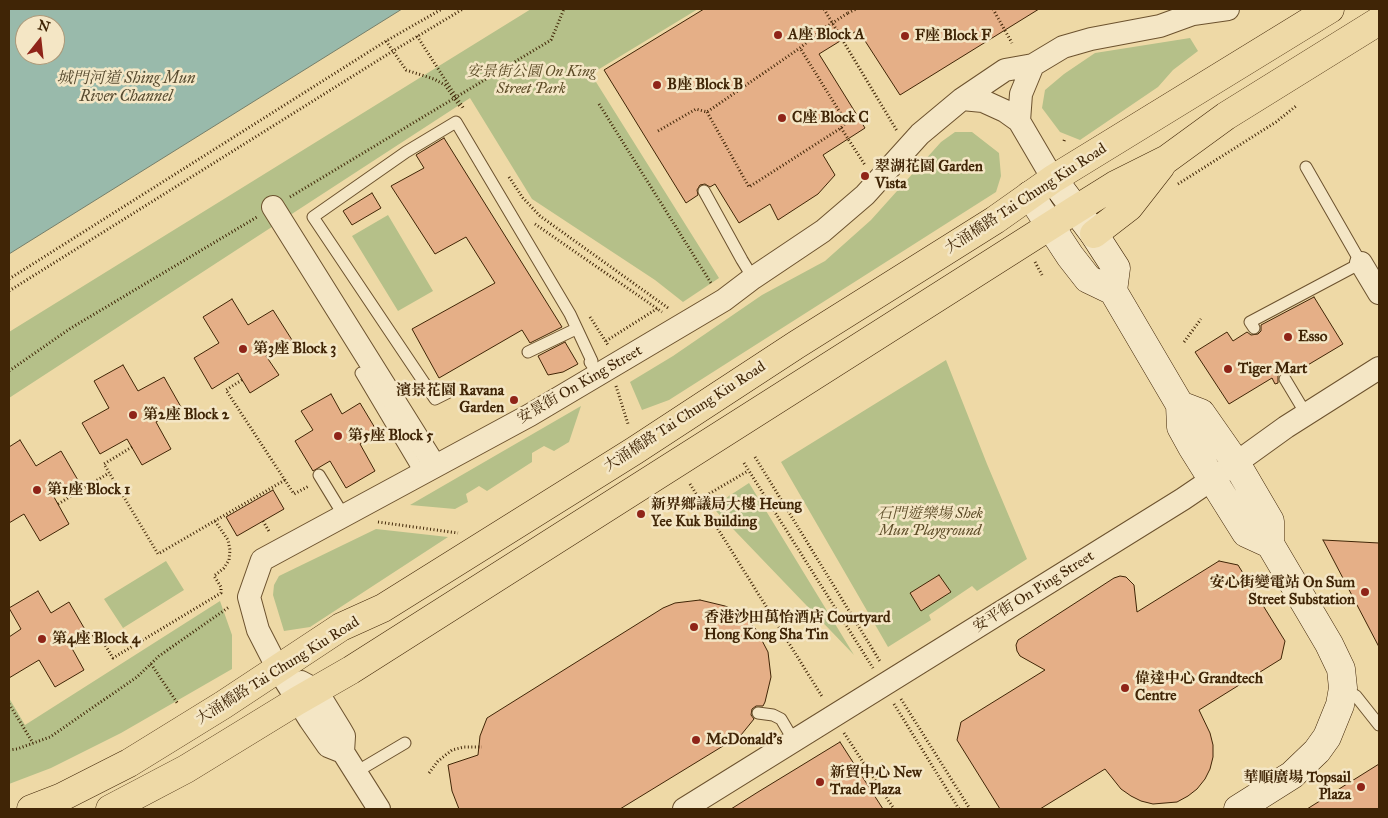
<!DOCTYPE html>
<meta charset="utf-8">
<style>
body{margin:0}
#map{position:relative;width:1388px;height:818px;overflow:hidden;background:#eed9a6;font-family:"IM FELL Great Primer",serif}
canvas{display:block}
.frame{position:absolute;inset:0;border:10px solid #402506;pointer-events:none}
.north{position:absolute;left:15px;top:15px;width:50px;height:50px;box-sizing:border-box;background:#f4e6c5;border:1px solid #ac9979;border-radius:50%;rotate:16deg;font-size:14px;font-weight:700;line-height:20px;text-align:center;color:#402506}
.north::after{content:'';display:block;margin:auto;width:18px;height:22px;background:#8f2418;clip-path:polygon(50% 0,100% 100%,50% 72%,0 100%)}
</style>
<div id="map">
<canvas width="1388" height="818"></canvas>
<div class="frame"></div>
<div class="north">N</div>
</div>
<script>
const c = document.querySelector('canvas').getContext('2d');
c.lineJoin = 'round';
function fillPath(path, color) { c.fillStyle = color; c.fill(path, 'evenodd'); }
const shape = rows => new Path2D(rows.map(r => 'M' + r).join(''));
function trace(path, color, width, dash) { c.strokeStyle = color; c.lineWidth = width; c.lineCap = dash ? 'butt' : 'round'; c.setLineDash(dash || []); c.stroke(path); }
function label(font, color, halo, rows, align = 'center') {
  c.font = font + ' "IM FELL Great Primer","Noto Serif TC",serif'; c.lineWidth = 5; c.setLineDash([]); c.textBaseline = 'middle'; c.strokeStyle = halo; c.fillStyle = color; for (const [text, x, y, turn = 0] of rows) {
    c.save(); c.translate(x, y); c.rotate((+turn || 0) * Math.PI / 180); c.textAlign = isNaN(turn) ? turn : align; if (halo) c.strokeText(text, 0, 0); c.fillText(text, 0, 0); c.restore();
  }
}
fillPath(shape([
 [531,9,698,9,591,74,719,278,683,302,655,280,532,199,470,98,9,398,9,332],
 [1190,38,1198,51,1173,70,1158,87,1080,140,1060,132,1042,108,1045,90,1064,74,1095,53],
 [955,132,972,132,999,153,1001,176,996,192,669,400,642,410,630,382,673,356,762,295,825,261,871,220,941,142],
 [388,215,433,291,398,311,352,236],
 [946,360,987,464,1027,559,977,591,972,586,929,615,931,620,888,647,781,462],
 [581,406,569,442,554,451,544,446,532,453,532,462,487,491,479,486,466,494,468,502,455,509,410,505],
 [749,483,854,655,712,507],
 [376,529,448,537,310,627,284,631,273,595,274,585,279,576],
 [166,561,184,590,123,628,104,599],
 [220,601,232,635,232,669,121,733,51,768,9,784,9,698,25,725]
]), '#b5c089');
const water = shape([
 [9,9,402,9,9,254,9,9],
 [25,25,55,25,55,55,25,55,25,25]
]);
fillPath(water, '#99baab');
trace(water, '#757e69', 1);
const building = shape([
 [704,9,1039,9,900,95,858,30,819,54,865,128,823,155,835,175,818,194,778,220,770,204,739,223,715,184,710,187,705,184,700,185,697,190,698,195,686,203,604,70,704,9],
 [444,138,562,327,530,343,522,330,439,378,412,329,495,283,466,237,435,254,391,186,424,168,416,155,444,138],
 [372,193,381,208,352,225,343,211,372,193],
 [1314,297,1343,344,1291,375,1288,372,1282,372,1278,376,1278,383,1275,384,1272,378,1229,404,1195,352,1227,332,1233,341,1247,332,1251,335,1258,334,1261,331,1261,325,1314,297],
 [232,299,248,325,273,310,292,340,266,356,279,375,250,393,238,373,212,389,194,358,219,343,203,317,232,299],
 [565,342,578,364,563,372,548,375,538,356,565,342],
 [123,365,138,391,164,377,181,407,156,422,171,449,142,465,127,439,100,454,82,423,109,408,94,381,123,365],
 [331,394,342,414,360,403,378,433,360,444,375,471,346,488,330,461,313,471,295,441,313,430,301,411,331,394],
 [20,440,36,466,61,451,79,482,54,497,69,524,40,541,24,514,9,523,9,447,20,440],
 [273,490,284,509,237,536,226,517,273,490],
 [1323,540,1379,543,1379,647,1323,540],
 [1219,561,1238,565,1285,641,1281,659,1199,710,1210,733,1213,745,1213,757,1210,769,1205,779,1197,789,1188,796,1177,802,1153,804,1141,801,1131,796,1121,789,1105,769,1040,809,1000,809,957,740,961,722,1045,670,1020,656,1017,651,1016,645,1018,640,1114,578,1120,576,1126,577,1134,585,1137,612,1219,561],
 [939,575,951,592,921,611,910,593,939,575],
 [38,591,51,613,69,602,87,633,69,643,84,670,55,687,39,660,9,678,9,637,21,629,9,608,38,591],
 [700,600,725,606,737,611,756,629,768,652,771,677,765,702,763,706,756,706,752,709,751,715,754,719,741,735,620,809,459,809,452,791,448,765,478,755,480,736,487,718,663,608,675,603,700,600],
 [840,742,883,809,731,809,758,792,840,742],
 [1379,764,1379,809,1307,809,1379,764]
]);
fillPath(building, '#e5af87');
trace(building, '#402506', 1);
const lane = shape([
 [704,191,742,260,753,278],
 [1254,328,1250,322,1361,263,1306,167],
 [528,352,576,329],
 [361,373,421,474],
 [1285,379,1306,414],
 [449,392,435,399,313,217,406,152,456,122,570,314,592,361,590,362,599,375],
 [319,475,344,516],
 [1343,688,1356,696,1379,725],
 [758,713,773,715,781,719,794,741],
 [356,772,405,743]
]);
const street = shape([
 [962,99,983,101,1005,111,1019,121,1053,179],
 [1019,121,1021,94,1033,65],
 [273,207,435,466],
 [1361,263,1379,293],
 [301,682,316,690,340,729,344,736,343,752,379,809],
 [343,752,328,746,310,720,278,669,258,630,249,597,262,560,530,415,724,300,753,278,823,231,865,195,920,134,962,99,1005,70,1033,65,1063,47,1091,39,1160,26,1193,14,1228,9],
 [684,809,1183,499,1236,463,1286,427,1379,368]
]);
const secondary = shape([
 [1053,179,1094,234,1116,268,1113,291],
 [1030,195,1070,256,1088,279,1113,291,1180,405,1181,427,1192,447,1246,533,1270,544],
 [1180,405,1201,413,1236,463,1270,521,1270,544,1329,644,1341,669,1343,688,1340,705,1327,737,1317,751,1292,775,1238,809]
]);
const primary = shape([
 [1094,234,1129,207,1161,166],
 [31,809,62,797,129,763,223,705,341,627,383,608,634,451,796,345,995,220,1053,179,1330,9],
 [110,809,186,769,297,701,351,670,1075,210,1115,185,1167,159,1226,116,1379,21]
]);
trace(lane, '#6c522e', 13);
trace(street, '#6c522e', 24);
trace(secondary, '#402506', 29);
trace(primary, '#402506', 29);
trace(shape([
 [824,9,897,131],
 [993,9,1012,43],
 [848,13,856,9],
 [417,36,464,109],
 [386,41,406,70,434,79,445,85,461,108],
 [599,104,711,283],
 [707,112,749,187,841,128,846,122,800,48],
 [841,128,865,165],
 [658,131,696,109,707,112,800,48,823,29],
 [1064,141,1065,138],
 [509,177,523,198,540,216,668,308],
 [1178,184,1276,122,1296,106],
 [290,197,551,40,564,9],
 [535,224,662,312],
 [1035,262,1042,275],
 [9,279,386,41,442,9],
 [9,291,393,51,463,9],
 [590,317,608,345],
 [606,341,658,308],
 [1184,342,1201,319],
 [9,371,71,328,257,217],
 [242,380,226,390,294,494,309,486],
 [616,386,628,424],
 [132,447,104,464,158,554,285,480],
 [755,457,881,663],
 [744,463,873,668],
 [690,484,823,698],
 [700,499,748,471],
 [58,504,109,473],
 [263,521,270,533],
 [378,522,458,533],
 [71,648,98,633,113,658,221,593,221,587,214,576,224,568,229,560,230,550,228,540,215,521],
 [151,664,178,704],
 [901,699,970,809],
 [9,704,33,743],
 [894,704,959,809],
 [844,733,894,809],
 [9,750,17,749,50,737,137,677,159,656,229,607],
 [429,773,438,761,452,750,464,747,482,747]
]), '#402506', 3, [1, 2.5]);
trace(lane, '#f4e6c5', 11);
trace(street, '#f4e6c5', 22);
trace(secondary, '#f4e6c5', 28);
trace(primary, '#eed9a6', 28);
trace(shape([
 [823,29,848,13]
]), '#402506', 3, [1, 2.5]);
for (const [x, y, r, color] of [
 [778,35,5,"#8f2418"],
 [905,36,5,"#8f2418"],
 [657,85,5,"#8f2418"],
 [782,118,5,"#8f2418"],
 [865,176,5,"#8f2418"],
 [1288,337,5,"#8f2418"],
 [243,349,5,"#8f2418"],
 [1228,369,5,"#8f2418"],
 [514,400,5,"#8f2418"],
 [133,415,5,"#8f2418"],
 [338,436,5,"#8f2418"],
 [37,490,5,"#8f2418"],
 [641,514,5,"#8f2418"],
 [1365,592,5,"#8f2418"],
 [694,627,5,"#8f2418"],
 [42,639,5,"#8f2418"],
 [1125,688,5,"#8f2418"],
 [696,740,5,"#8f2418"],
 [820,782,5,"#8f2418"],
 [1361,787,5,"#8f2418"]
]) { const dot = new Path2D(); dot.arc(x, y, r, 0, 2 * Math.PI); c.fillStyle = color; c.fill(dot); trace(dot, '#f4e6c5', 2); }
label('bold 15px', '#402506', '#f4e6c5', [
 ["A座 Block A",788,35],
 ["F座 Block F",915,36],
 ["B座 Block B",667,85],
 ["C座 Block C",792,118],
 ["翠湖花園 Garden",875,167],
 ["Vista",875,184],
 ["Esso",1298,337],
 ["第3座 Block 3",253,349],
 ["Tiger Mart",1238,369],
 ["濱景花園 Ravana",504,391,"right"],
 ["Garden",504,408,"right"],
 ["第2座 Block 2",143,415],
 ["第5座 Block 5",348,436],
 ["第1座 Block 1",47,490],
 ["新界鄉議局大樓 Heung",651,505],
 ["Yee Kuk Building",651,522],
 ["安心街變電站 On Sum",1355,583,"right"],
 ["Street Substation",1355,600,"right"],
 ["香港沙田萬怡酒店 Courtyard",704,618],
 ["Hong Kong Sha Tin",704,635],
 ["第4座 Block 4",52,639],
 ["偉達中心 Grandtech",1135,679],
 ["Centre",1135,696],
 ["McDonald's",706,740],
 ["新貿中心 New",830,773],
 ["Trade Plaza",830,790],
 ["華順廣場 Topsail",1351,778,"right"],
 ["Plaza",1351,795,"right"]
], 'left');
label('italic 15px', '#5d4c27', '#f4e6c5', [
 ["安景街公園 On King",531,72],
 ["Street Park",531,89],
 ["石門遊樂場 Shek",930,514],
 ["Mun Playground",930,531]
]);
label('15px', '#402506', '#f4e6c5', [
 ["大涌橋路 Tai Chung Kiu Road",1026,199,-33],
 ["安景街 On King Street",580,385,-30],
 ["大涌橋路 Tai Chung Kiu Road",685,417,-33],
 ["安平街 On Ping Street",1034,592,-32],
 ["大涌橋路 Tai Chung Kiu Road",278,671,-32]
]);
label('italic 16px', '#564a2f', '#f4e6c5', [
 ["城門河道 Shing Mun",126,79],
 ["River Channel",126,97]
]);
</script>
